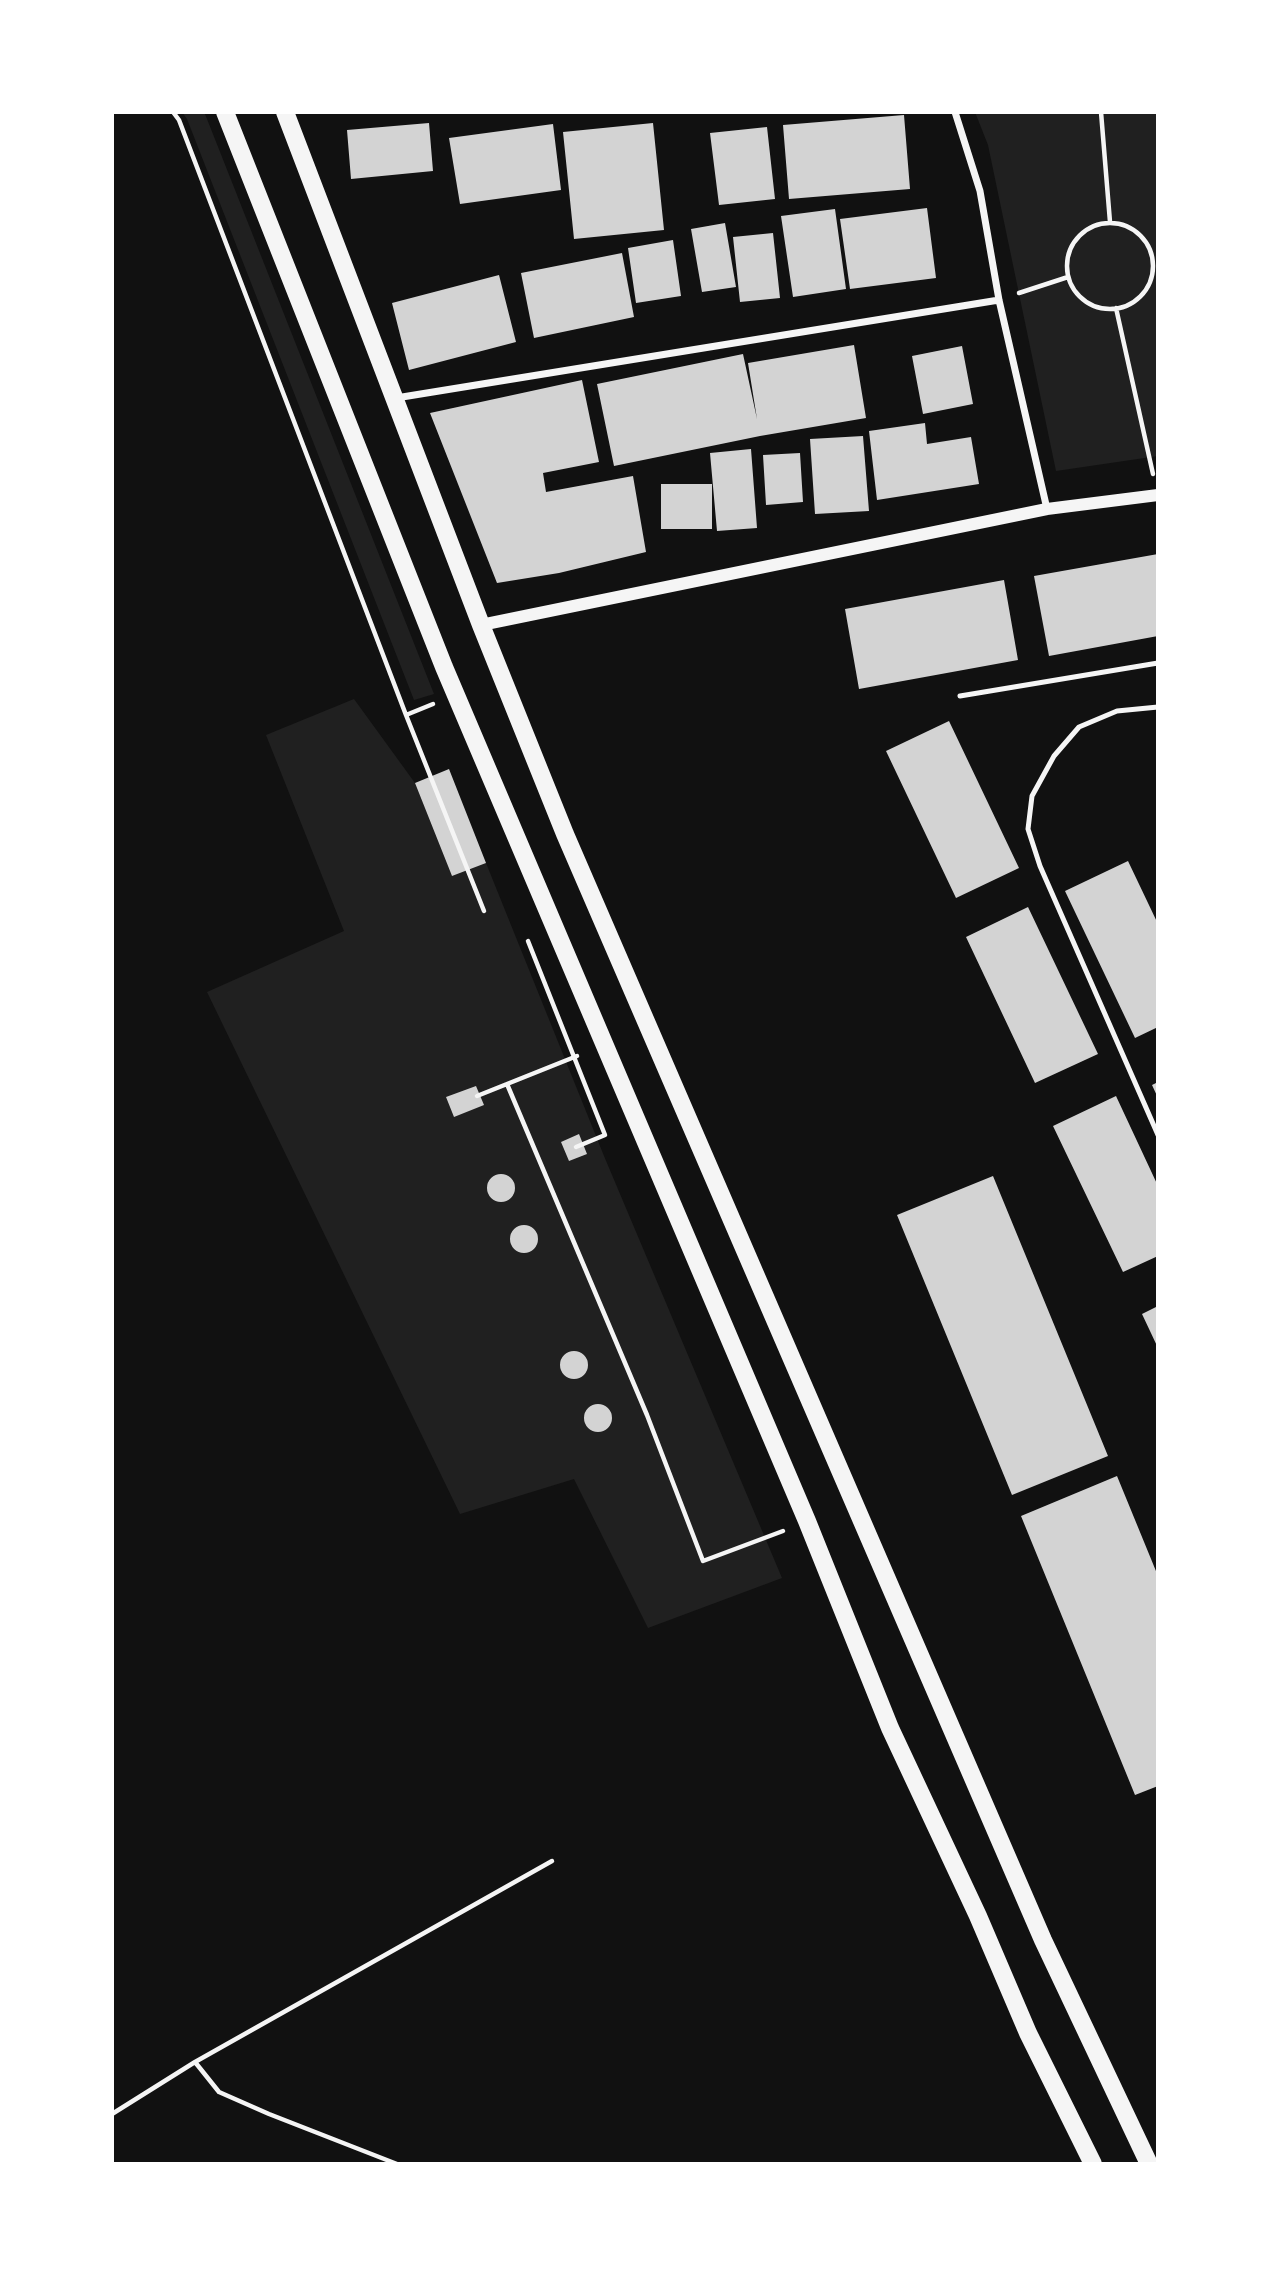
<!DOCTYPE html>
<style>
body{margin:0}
#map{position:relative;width:1270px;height:2276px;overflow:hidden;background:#111;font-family:Roboto,sans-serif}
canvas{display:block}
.frame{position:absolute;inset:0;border:114px solid #fff;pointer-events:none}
</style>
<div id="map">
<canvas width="1270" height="2276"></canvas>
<div class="frame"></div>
</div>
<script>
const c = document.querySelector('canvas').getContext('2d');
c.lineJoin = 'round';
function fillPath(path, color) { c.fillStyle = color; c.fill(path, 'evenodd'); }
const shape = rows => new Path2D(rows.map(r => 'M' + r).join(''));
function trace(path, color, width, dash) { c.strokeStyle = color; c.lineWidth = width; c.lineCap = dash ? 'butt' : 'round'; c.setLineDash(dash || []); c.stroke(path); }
fillPath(shape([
 [182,112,204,112,207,119,434,694,414,700,187,119],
 [975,112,1158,112,1158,456,1056,471,988,145],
 [354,699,415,783,452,876,486,863,604,1156,782,1578,648,1628,574,1479,460,1514,207,992,344,931,266,735]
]), '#202020');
fillPath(shape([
 [904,115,910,189,789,199,783,125],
 [429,123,433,171,351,179,347,130],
 [653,123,664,230,574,239,563,132],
 [553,124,561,190,460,204,449,138],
 [767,127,775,199,719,205,710,133],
 [927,208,936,278,850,289,840,219],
 [835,209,846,289,793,297,781,216],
 [725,223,736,287,702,292,691,229],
 [773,233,780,298,740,302,733,237],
 [673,240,681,296,636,303,628,248],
 [622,253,634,317,534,338,521,273],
 [499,275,516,342,409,370,392,303],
 [854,345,866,418,760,436,614,466,597,384,743,354,757,419,748,363],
 [962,346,973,404,923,414,912,356],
 [582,380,599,462,543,473,546,492,633,476,646,552,559,573,497,583,430,413],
 [925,423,927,444,971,437,979,484,877,500,869,431],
 [863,436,869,511,815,514,810,439],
 [751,449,757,528,717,531,710,453],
 [800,453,803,502,766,505,763,455],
 [661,484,712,484,712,529,661,529],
 [1158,554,1158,636,1049,656,1034,576],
 [1004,580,1018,660,859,689,845,609],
 [949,721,1019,868,956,898,886,751],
 [449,769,486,863,452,876,415,783],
 [1128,861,1158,924,1158,1027,1135,1038,1065,891],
 [1028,907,1098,1054,1035,1083,966,937],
 [1158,1082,1158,1098,1152,1085],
 [476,1086,484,1105,454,1117,446,1097],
 [1116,1096,1158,1186,1158,1256,1123,1272,1053,1126],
 [579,1134,587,1154,569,1161,561,1142],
 '487 1188a14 14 0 1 1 28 0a14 14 0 1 1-28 0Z',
 [993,1176,1108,1456,1012,1495,897,1215],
 '510 1239a14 14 0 1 1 28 0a14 14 0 1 1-28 0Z',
 [1158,1306,1158,1348,1142,1314],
 '560 1365a14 14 0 1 1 28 0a14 14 0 1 1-28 0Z',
 '584 1418a14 14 0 1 1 28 0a14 14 0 1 1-28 0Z',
 [1117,1476,1158,1576,1158,1786,1135,1795,1021,1516]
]), '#d3d3d3');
trace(shape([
 [173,112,179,120,406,715],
 [1101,112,1110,222],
 '1067 266a43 43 0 1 1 86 0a43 43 0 1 1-86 0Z',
 [1019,293,1068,277],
 [1116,308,1153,474],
 [433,704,406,715,484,911],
 [528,941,605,1135,576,1147],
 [507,1084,647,1415,703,1561,783,1531],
 [477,1096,577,1056],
 [195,2062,219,2092,269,2114,397,2164],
 [112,2114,195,2062,552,1861]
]), '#f5f5f5', 4.5);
trace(shape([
 [960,696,1158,663],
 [1158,707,1117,711,1079,727,1054,756,1032,796,1028,829,1040,866,1158,1135]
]), '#f5f5f5', 5);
trace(shape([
 [955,112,980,191,999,300,1047,509],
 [396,398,999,300]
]), '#f5f5f5', 7);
trace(shape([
 [481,625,1047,509,1158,495]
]), '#f5f5f5', 12);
trace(shape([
 [225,112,444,667,807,1521,890,1728,978,1916,1028,2033,1093,2164],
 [285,112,481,625,565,834,1043,1940,1149,2164]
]), '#f5f5f5', 18);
</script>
